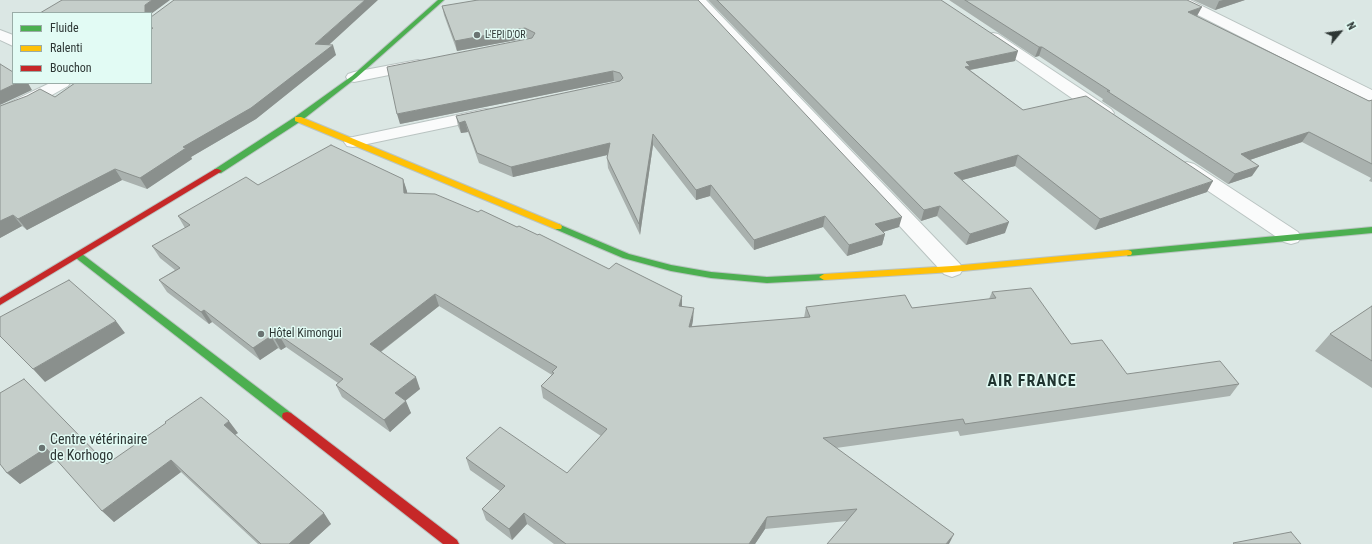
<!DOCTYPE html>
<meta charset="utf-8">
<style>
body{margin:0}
#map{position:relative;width:1372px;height:544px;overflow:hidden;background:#dbe7e4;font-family:"Roboto Condensed",sans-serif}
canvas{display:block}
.legend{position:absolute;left:12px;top:12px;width:140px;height:72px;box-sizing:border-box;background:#e2fbf4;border:1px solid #9aaca7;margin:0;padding:5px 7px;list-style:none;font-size:12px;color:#2d3634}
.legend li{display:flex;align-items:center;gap:8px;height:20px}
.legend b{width:20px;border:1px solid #9aaca7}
.north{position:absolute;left:1320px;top:12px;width:40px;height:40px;-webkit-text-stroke:3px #e2fbf4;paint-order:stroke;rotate:61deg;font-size:11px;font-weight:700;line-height:16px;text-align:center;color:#2d3634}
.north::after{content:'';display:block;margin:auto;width:14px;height:18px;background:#2d3634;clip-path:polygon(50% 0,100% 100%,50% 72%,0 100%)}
</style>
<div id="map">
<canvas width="1372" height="544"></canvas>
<ul class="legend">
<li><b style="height:5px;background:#4caf50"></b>Fluide</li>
<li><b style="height:5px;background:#ffc107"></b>Ralenti</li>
<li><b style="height:5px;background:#c62828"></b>Bouchon</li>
</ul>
<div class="north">N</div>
</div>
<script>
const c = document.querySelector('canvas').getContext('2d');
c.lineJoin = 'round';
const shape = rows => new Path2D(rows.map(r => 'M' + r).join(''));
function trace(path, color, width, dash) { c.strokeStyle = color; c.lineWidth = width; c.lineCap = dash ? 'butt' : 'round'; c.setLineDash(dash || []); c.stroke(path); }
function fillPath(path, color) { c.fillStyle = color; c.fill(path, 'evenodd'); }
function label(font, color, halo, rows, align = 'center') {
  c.font = font + ' "Roboto Condensed",sans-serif'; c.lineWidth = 3; c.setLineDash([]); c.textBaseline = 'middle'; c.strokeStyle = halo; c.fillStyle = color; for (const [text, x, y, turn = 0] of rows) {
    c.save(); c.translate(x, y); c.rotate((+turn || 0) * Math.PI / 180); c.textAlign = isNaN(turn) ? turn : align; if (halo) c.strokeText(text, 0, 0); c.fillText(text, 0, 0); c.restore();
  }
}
const street = shape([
 [691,0,706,0,960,264,963,269,960,274,952,277,944,274,691,0],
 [1172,0,1190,0,1372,90,1372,101,1366,100,1174,3,1172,0],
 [0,30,13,35,13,46,0,40,0,30],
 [993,33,998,34,1111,109,1114,113,1111,117,1105,118,1099,117,988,40,986,37,988,34,993,33],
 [418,60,424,62,426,65,424,68,354,82,348,80,346,77,348,74,354,72,418,60],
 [50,83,70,83,68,86,34,105,0,118,0,107,50,83],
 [485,109,491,110,494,114,491,118,353,147,347,146,344,142,347,138,353,137,485,109],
 [1187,162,1194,164,1298,232,1301,237,1298,242,1291,244,1284,242,1180,172,1178,168,1180,164,1187,162]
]);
const fast = shape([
 [438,0,444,0,356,78,301,121,221,173,215,173,214,171,215,169,295,117,352,76,438,0],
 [558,224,629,254,671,265,711,272,767,277,824,274,829,277,824,280,767,283,711,278,671,271,623,258,555,229,554,227,555,225,558,224],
 [1372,227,1372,233,1128,256,1124,253,1128,250,1372,227],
 [79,253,82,254,291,413,292,416,291,419,287,420,283,419,76,258,75,256,79,253]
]);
const slow = shape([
 [295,117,301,117,561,225,562,227,561,229,555,229,295,121,295,117],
 [1128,250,1131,251,1132,253,1131,255,952,272,824,280,819,277,824,274,952,266,1128,250]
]);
const jam = shape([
 [215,169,218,169,222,171,0,305,0,298,215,169],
 [287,412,291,413,457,540,459,544,443,544,283,419,282,416,283,413,287,412]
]);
trace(street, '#bac4c2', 2);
trace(fast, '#bac4c2', 2);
trace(slow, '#bac4c2', 2);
trace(jam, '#bac4c2', 2);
fillPath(street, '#fafbfb');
fillPath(fast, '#4caf50');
fillPath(slow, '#ffc107');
fillPath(jam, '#c62828');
fillPath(shape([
 [698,0,899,227,883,232,885,234,882,245,847,256,823,227,754,250,710,196,696,200,653,145,640,235,608,168,607,158,608,155,513,177,479,163,468,132,461,133,458,126,456,116,618,82,614,81,400,124,529,39,527,38,457,51,444,15,442,6],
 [708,0,941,0,1015,61,970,70,1023,110,1207,192,1095,230,1015,166,962,180,1005,233,966,245,937,216,921,221],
 [949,0,1187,0,1197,16,1369,101,1372,100,1372,182,1369,181,1371,178,1302,142,1250,160,1252,176,1228,184,1102,101,1103,99,1039,56,1035,57],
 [1193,0,1245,0,1215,10],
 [151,17,329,45,336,55,256,119,191,157,192,159,147,189,122,180,27,230,22,226,0,238,0,106,151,83],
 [403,179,407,193,682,306,693,320,692,326,804,318,806,307,912,308,989,299,992,292,1071,344,1127,374,1239,384,1230,396,960,436,958,431,836,448,954,534,847,521,765,529,755,544,554,544,527,524,512,540,486,520,482,509,500,491,470,470,466,458,567,473,601,436,543,398,541,386,552,375,439,306,381,352,420,389,405,401,411,413,390,432,342,397,336,385,338,383,286,347,281,350,278,348,260,360,212,322,209,324,167,292,159,280,175,270,160,258,152,246,185,228,178,216,258,185],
 [1372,306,1372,388,1315,351,1330,334],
 [0,393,107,464,238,433,235,435,331,524,309,544,258,544,181,472,114,522,57,460,20,484,7,473]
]), '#a9b1ae');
fillPath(shape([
 [152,0,170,0,151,14,151,13,145,13,145,5],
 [365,0,378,0,319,54,315,44],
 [1223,0,1245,0,1215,10,1219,1],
 [1202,7,1197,16,1188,12],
 [525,28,527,38,457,51,455,41],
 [333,45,336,55,256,119,191,157,192,159,147,189,140,178,183,147],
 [1039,47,1042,47,1039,56,1035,57],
 [1018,51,1015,61,969,70,963,76,966,62],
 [613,71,614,81,400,124,397,114],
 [17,83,28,83,32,90,0,105,0,91],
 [465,121,468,132,461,133,459,123],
 [1309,132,1302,142,1235,165,1241,154],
 [653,134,653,145,640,235,639,224],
 [610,143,611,154,513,177,511,167],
 [1018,155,1015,166,951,183,954,173],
 [1259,166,1252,176,1228,184,1235,174],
 [115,169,122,180,27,230,18,219],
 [403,179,407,191,408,205,404,193],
 [1213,181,1207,192,1095,230,1100,219],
 [711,185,710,196,696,200,696,190],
 [940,206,937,216,921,221,924,210],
 [13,215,22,226,0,238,0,221],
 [825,216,823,227,754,250,754,240],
 [902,217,899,227,873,235,875,224],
 [1009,222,1005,233,966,245,970,234],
 [885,234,882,245,847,256,849,245],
 [435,294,439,306,375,356,370,344],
 [682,296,682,308,679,306],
 [694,308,693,320,689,339,689,327],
 [204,310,212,322,209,324,201,312],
 [116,321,125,333,45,382,33,369],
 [279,335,286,347,281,350,274,338],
 [271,336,278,348,260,360,253,348],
 [416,377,420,389,400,405,395,393],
 [406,401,411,413,390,432,384,420],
 [229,421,238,433,233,436,224,425],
 [46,448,58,459,20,484,7,473],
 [171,460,181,472,114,522,102,511],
 [324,513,331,524,309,544,289,544],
 [524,513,527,524,512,540,509,529],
 [767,517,765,529,755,544,749,544],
 [954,534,949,544,946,544]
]), '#8a908d');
const building = shape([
 [62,0,152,0,145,5,145,13,40,13,62,0],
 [174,0,365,0,315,44,333,45,251,108,183,147,186,148,140,178,115,169,18,219,13,215,0,221,0,106,27,96,40,89,55,97,75,83,151,83,151,29,153,28,151,28,151,17,174,0],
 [478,0,698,0,902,217,875,224,885,234,849,245,825,216,754,240,711,185,696,190,653,134,639,224,607,158,610,143,511,167,477,153,465,121,459,123,456,116,620,81,623,78,620,73,613,71,397,114,387,67,532,38,535,33,525,28,455,41,442,6,478,0],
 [717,0,941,0,1018,51,966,62,970,66,965,67,1023,110,1086,96,1213,181,1100,219,1018,155,954,173,1009,222,970,234,940,206,924,210,717,0],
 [965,0,1187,0,1202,7,1188,12,1369,101,1372,100,1372,164,1309,132,1241,154,1259,166,1235,174,1107,91,1110,91,1042,47,1039,47,965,0],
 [0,64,13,72,13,83,17,83,0,91,0,64],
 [331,145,403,179,404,193,435,194,478,212,481,210,517,227,519,226,538,235,539,234,609,269,616,263,682,296,679,306,694,308,689,327,810,317,806,307,905,295,912,308,996,298,992,292,1031,288,1071,344,1102,340,1127,374,1220,361,1239,384,965,424,963,419,823,438,954,534,946,544,827,544,857,509,767,517,749,544,566,544,524,513,509,529,482,509,505,486,466,458,500,427,567,473,607,429,541,386,554,373,552,372,557,367,435,294,370,344,416,377,395,393,406,401,384,420,336,385,343,379,279,335,274,338,271,336,253,348,204,310,201,312,159,280,180,268,152,246,190,225,178,216,246,177,258,185,331,145],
 [69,280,116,321,33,369,0,336,0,317,69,280],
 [1372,306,1372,361,1330,334,1372,306],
 [24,379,107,464,166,423,165,422,201,397,229,421,224,425,324,513,289,544,261,544,171,460,102,511,46,448,7,473,0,464,0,393,24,379],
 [1291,532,1301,544,1234,544,1233,543,1291,532]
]);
fillPath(building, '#c5ceca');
trace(building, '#8a908d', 1);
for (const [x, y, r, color] of [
 [477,35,4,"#6a7472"],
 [261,334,4,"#6a7472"],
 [42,448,4,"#6a7472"]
]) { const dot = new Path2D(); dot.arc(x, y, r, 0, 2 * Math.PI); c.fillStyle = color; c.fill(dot); trace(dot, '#e2fbf4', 1.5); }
label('10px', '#2d3634', '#e2fbf4', [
 ["L'EPI D'OR",485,35]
], 'left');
label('12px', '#2d3634', '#e2fbf4', [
 ["Hôtel Kimongui",269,334]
], 'left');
label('14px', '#2d3634', '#e2fbf4', [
 ["Centre vétérinaire",50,440],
 ["de Korhogo",50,456]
], 'left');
c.letterSpacing = '1px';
label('bold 16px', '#1f332f', '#e2fbf4', [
 ["AIR FRANCE",1032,382]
]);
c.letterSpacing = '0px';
</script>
